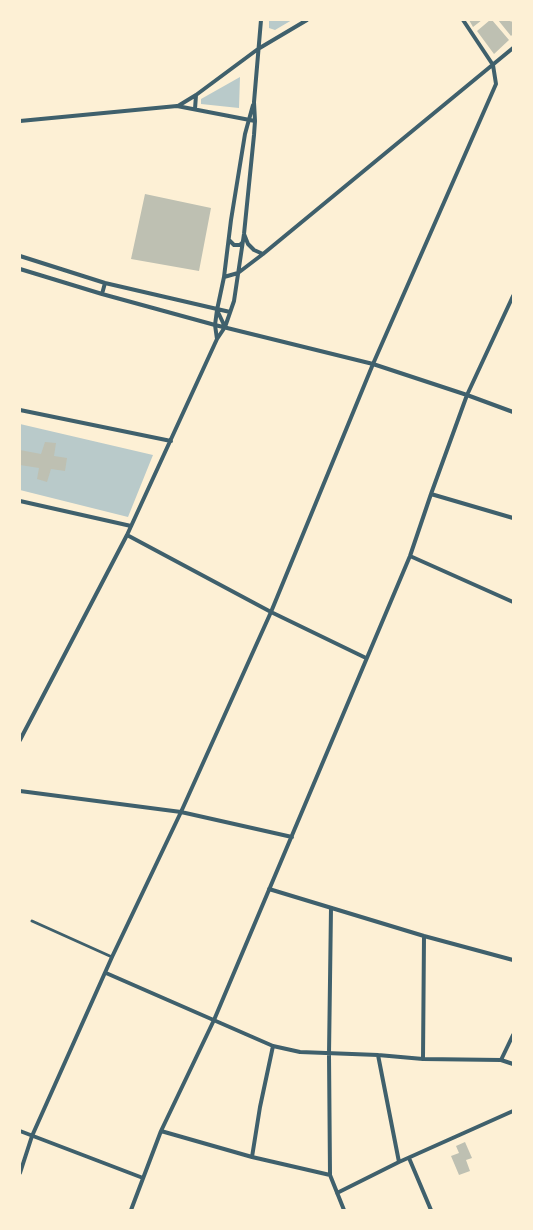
<!DOCTYPE html>
<style>
body{margin:0}
#map{position:relative;width:533px;height:1230px;overflow:hidden;background:#fdf0d5;font-family:"Public Sans",sans-serif}
canvas{display:block}
.frame{position:absolute;inset:0;border:21px solid #fdf0d5;pointer-events:none}
</style>
<div id="map">
<canvas width="533" height="1230"></canvas>
<div class="frame"></div>
</div>
<script>
const c = document.querySelector('canvas').getContext('2d');
c.lineJoin = 'round';
function fillPath(path, color) { c.fillStyle = color; c.fill(path, 'evenodd'); }
const shape = rows => new Path2D(rows.map(r => 'M' + r).join(''));
function trace(path, color, width, dash) { c.strokeStyle = color; c.lineWidth = width; c.lineCap = dash ? 'butt' : 'round'; c.setLineDash(dash || []); c.stroke(path); }
fillPath(shape([
 [269,20,292,20,275,30,269,28],
 [240,77,239,108,201,104,201,99],
 [20,424,153,455,128,517,20,490]
]), '#b9caca');
fillPath(shape([
 [469,20,482,20,473,27],
 [490,20,492,20,509,40,494,54,477,31],
 [498,20,510,20,511,22,513,20,513,34,511,36],
 [145,194,211,208,199,271,131,259],
 [45,442,56,443,54,456,67,458,65,471,51,469,47,482,37,479,39,468,20,465,20,450,41,454],
 [465,1142,472,1158,466,1160,470,1171,459,1175,451,1156,459,1153,456,1146]
]), '#bec0b2');
trace(shape([
 [32,921,112,957]
]), '#3f606c', 3);
trace(shape([
 [178,106,196,95],
 [195,109,196,95,258,49,307,20],
 [20,121,177,106,255,121],
 [244,234,248,244,254,250,263,254],
 [229,240,234,245,240,245,242,243],
 [20,256,105,283,230,312],
 [20,269,102,294,215,325,373,364,467,395,513,412],
 [224,277,238,273,263,254,513,48],
 [102,294,105,283],
 [217,310,225,327],
 [217,339,215,325,217,310,224,277,231,220,245,134,253,105],
 [20,410,171,441],
 [431,494,513,518],
 [20,501,131,526],
 [127,535,271,612,366,658],
 [410,556,513,602],
 [20,740,127,535,217,339,225,327,234,301,244,234,254,135,255,121,254,102,261,20],
 [20,791,181,812,292,837],
 [269,889,424,936,513,960],
 [331,908,329,1054,330,1175,344,1210],
 [106,973,273,1046,300,1052,378,1055,423,1059,501,1060,513,1064],
 [378,1055,399,1162],
 [423,1059,424,936],
 [501,1060,513,1035],
 [20,1131,143,1178],
 [161,1131,252,1157,330,1175],
 [252,1157,260,1107,273,1046],
 [409,1158,431,1210],
 [20,1173,32,1136,112,957,181,812,271,612,373,364,496,84,493,65,463,20],
 [337,1193,399,1162,513,1111],
 [131,1210,161,1131,214,1020,410,556,431,494,467,395,513,296]
]), '#3f606c', 4);
</script>
